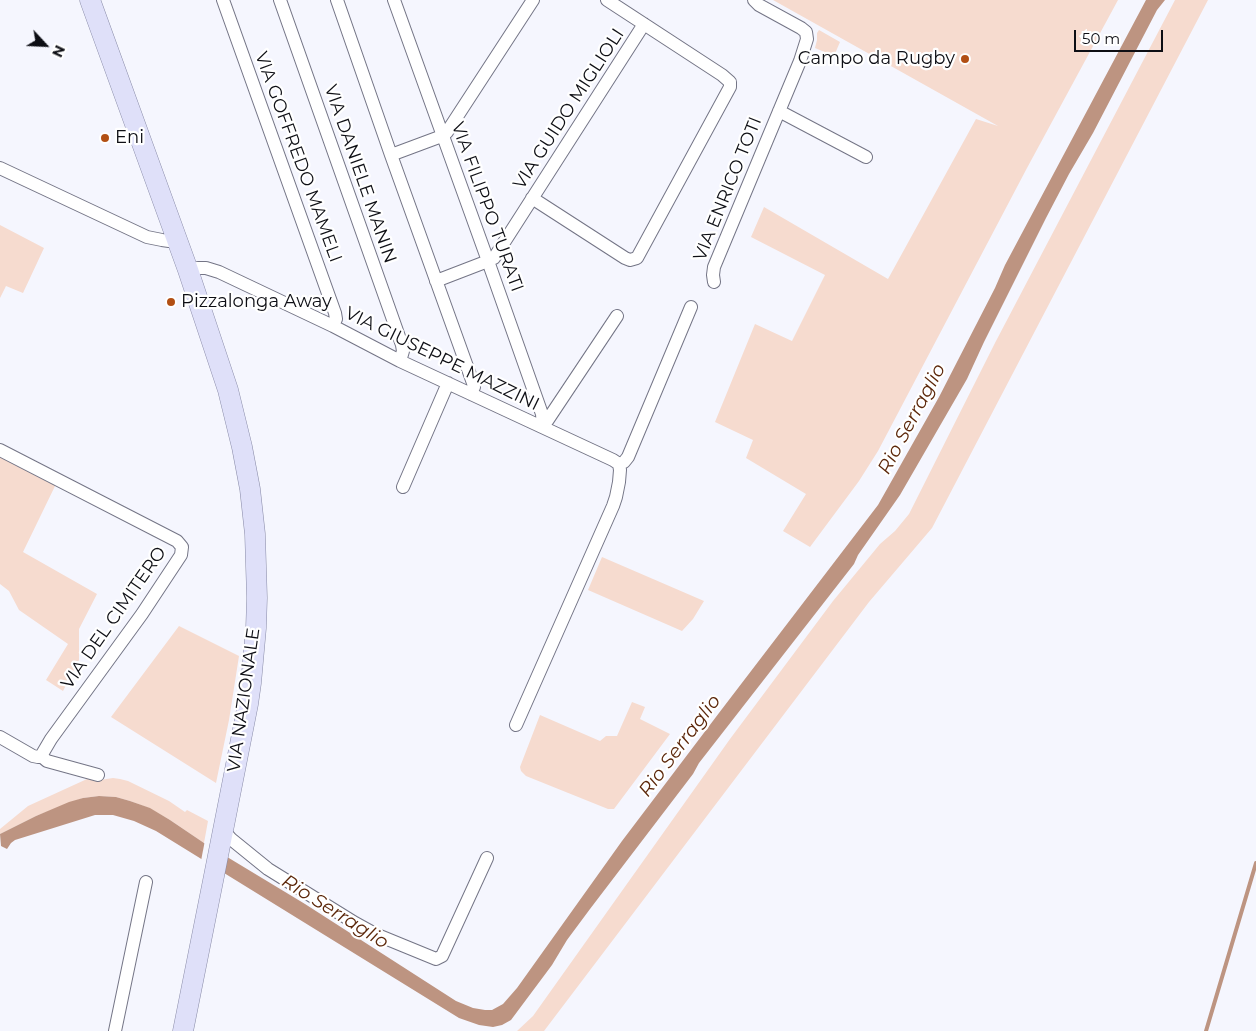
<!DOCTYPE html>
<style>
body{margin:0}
#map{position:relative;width:1256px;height:1031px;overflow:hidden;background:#f5f6fe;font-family:Montserrat,sans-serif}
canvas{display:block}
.north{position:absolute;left:20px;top:20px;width:50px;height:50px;-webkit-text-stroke:4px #fff;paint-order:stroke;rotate:115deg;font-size:14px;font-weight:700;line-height:20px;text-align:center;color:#0d0e14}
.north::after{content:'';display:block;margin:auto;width:18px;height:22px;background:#0d0e14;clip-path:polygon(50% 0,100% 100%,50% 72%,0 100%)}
.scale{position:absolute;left:1074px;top:30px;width:89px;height:22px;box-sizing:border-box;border:2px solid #0d0e14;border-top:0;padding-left:6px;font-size:15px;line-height:18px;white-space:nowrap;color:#0d0e14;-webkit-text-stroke:4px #fff;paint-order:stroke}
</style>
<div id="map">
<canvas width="1256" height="1031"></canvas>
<div class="north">N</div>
<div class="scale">50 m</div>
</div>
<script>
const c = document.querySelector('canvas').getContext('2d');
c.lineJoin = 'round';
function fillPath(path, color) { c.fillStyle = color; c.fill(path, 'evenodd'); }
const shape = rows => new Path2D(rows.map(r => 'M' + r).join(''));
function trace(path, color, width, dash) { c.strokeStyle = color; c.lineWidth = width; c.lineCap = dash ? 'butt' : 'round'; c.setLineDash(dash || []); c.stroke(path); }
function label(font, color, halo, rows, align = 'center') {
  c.font = font + ' Montserrat,sans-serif'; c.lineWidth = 4.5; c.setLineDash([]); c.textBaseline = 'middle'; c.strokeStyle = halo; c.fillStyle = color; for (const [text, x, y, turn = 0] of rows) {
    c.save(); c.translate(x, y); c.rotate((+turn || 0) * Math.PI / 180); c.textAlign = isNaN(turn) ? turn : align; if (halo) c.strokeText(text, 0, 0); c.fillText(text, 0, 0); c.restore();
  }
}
fillPath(shape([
 [773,0,1118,0,1027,168,878,451,859,481,810,547,783,531,806,494,746,458,753,440,715,422,755,324,792,341,825,275,751,237,764,207,888,279,976,119,998,126],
 [1175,0,1208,0,932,528,869,602,544,1031,517,1031,533,1016,730,739,833,601,880,544,895,531,909,514,996,341],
 [819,30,840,42,834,56,815,48,817,40,817,33],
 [0,225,44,248,23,293,6,286,0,298],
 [0,455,56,484,23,552,97,594,79,629,79,660,63,691,46,680,68,644,19,610,9,591,0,584],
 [602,557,704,601,693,619,682,631,588,590],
 [179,626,239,656,229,720,216,783,111,717],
 [632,702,645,707,640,719,670,734,614,809,608,809,526,776,521,771,520,767,540,715,600,741,606,736,617,736],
 [113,778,120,779,128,781,169,801,185,812,187,810,208,821,204,843,170,820,149,808,130,801,116,797,99,796,83,798,36,816,0,834,0,829,28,806,87,779,100,780]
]), '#f6dbcf');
fillPath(shape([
 [1146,0,1165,0,1157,10,1093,133,1069,174,1046,218,984,342,967,379,900,495,858,555,854,564,699,763,693,774,590,909,567,940,552,965,511,1020,502,1025,493,1027,479,1025,459,1018,156,831,134,821,113,815,95,815,15,840,11,843,7,849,1,846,0,834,36,816,69,802,83,798,99,796,116,797,130,801,150,808,170,820,204,843,305,904,456,1001,473,1008,485,1010,492,1010,503,1004,517,988,622,841,722,709,878,505,939,397,995,288,1005,265]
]), '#bd9481');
fillPath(shape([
 [205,840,228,854,223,875,201,861]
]), '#f5f6fe');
trace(shape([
 [1206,1031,1256,863]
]), '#bd9481', 4);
const minor = shape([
 [223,0,335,313,336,319,333,326],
 [280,0,402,345,403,351,400,361],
 [337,0,391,155,473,383,474,387,471,394],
 [394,0,488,261,542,414,543,427],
 [779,111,866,157],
 [391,155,442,136,447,132,533,0],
 [0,168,147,237,162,240,169,241,176,238],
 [532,198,625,258,630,260,637,258,730,87,730,82,722,75,607,0],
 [188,270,198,268,206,268,219,272,333,326,400,361,613,460,619,464,620,470,619,482,616,497,613,506,516,725],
 [436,281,488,261,494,258,644,24],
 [714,282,713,275,714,267,800,61,807,39,806,32,801,28,759,5,754,0],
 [543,427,617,316],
 [0,450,177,541,182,547,181,555,142,614,51,739,41,756],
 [619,464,624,462,628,457,691,307],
 [403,487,448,383],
 [0,737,33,756,38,757,41,756,47,761,98,775],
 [223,830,231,839,268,869,355,923,375,934,436,959,442,956,487,858],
 [115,1031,146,882]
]);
const primary = shape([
 [90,0,188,270,228,390,242,447,250,489,255,534,257,598,256,628,251,683,248,704,213,881,183,1031]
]);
trace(minor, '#747586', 14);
trace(primary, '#8789a6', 21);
trace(minor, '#fff', 12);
trace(primary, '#dfe0f9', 20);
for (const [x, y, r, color] of [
 [965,59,5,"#b24f14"],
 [105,138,5,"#b24f14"],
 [171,302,5,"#b24f14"]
]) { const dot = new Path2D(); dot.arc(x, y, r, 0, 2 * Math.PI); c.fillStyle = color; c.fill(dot); trace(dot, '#fff', 2); }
label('18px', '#0d0e14', '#fff', [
 ["Campo da Rugby",955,59,"right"],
 ["Eni",115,138],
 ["Pizzalonga Away",181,302]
], 'left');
label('18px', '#0d0e14', '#fff', [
 ["VIA GUIDO MIGLIOLI",569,109,-57],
 ["VIA GOFFREDO MAMELI",298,157,70],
 ["VIA DANIELE MANIN",360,174,71],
 ["VIA ENRICO TOTI",728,189,-68],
 ["VIA FILIPPO TURATI",487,207,70],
 ["VIA GIUSEPPE MAZZINI",442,359,26],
 ["VIA DEL CIMITERO",114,618,-55],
 ["VIA NAZIONALE",244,700,-82]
]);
label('italic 19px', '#5c270a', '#fff', [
 ["Rio Serraglio",912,419,-62],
 ["Rio Serraglio",680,746,-53],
 ["Rio Serraglio",335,912,32]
]);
</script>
